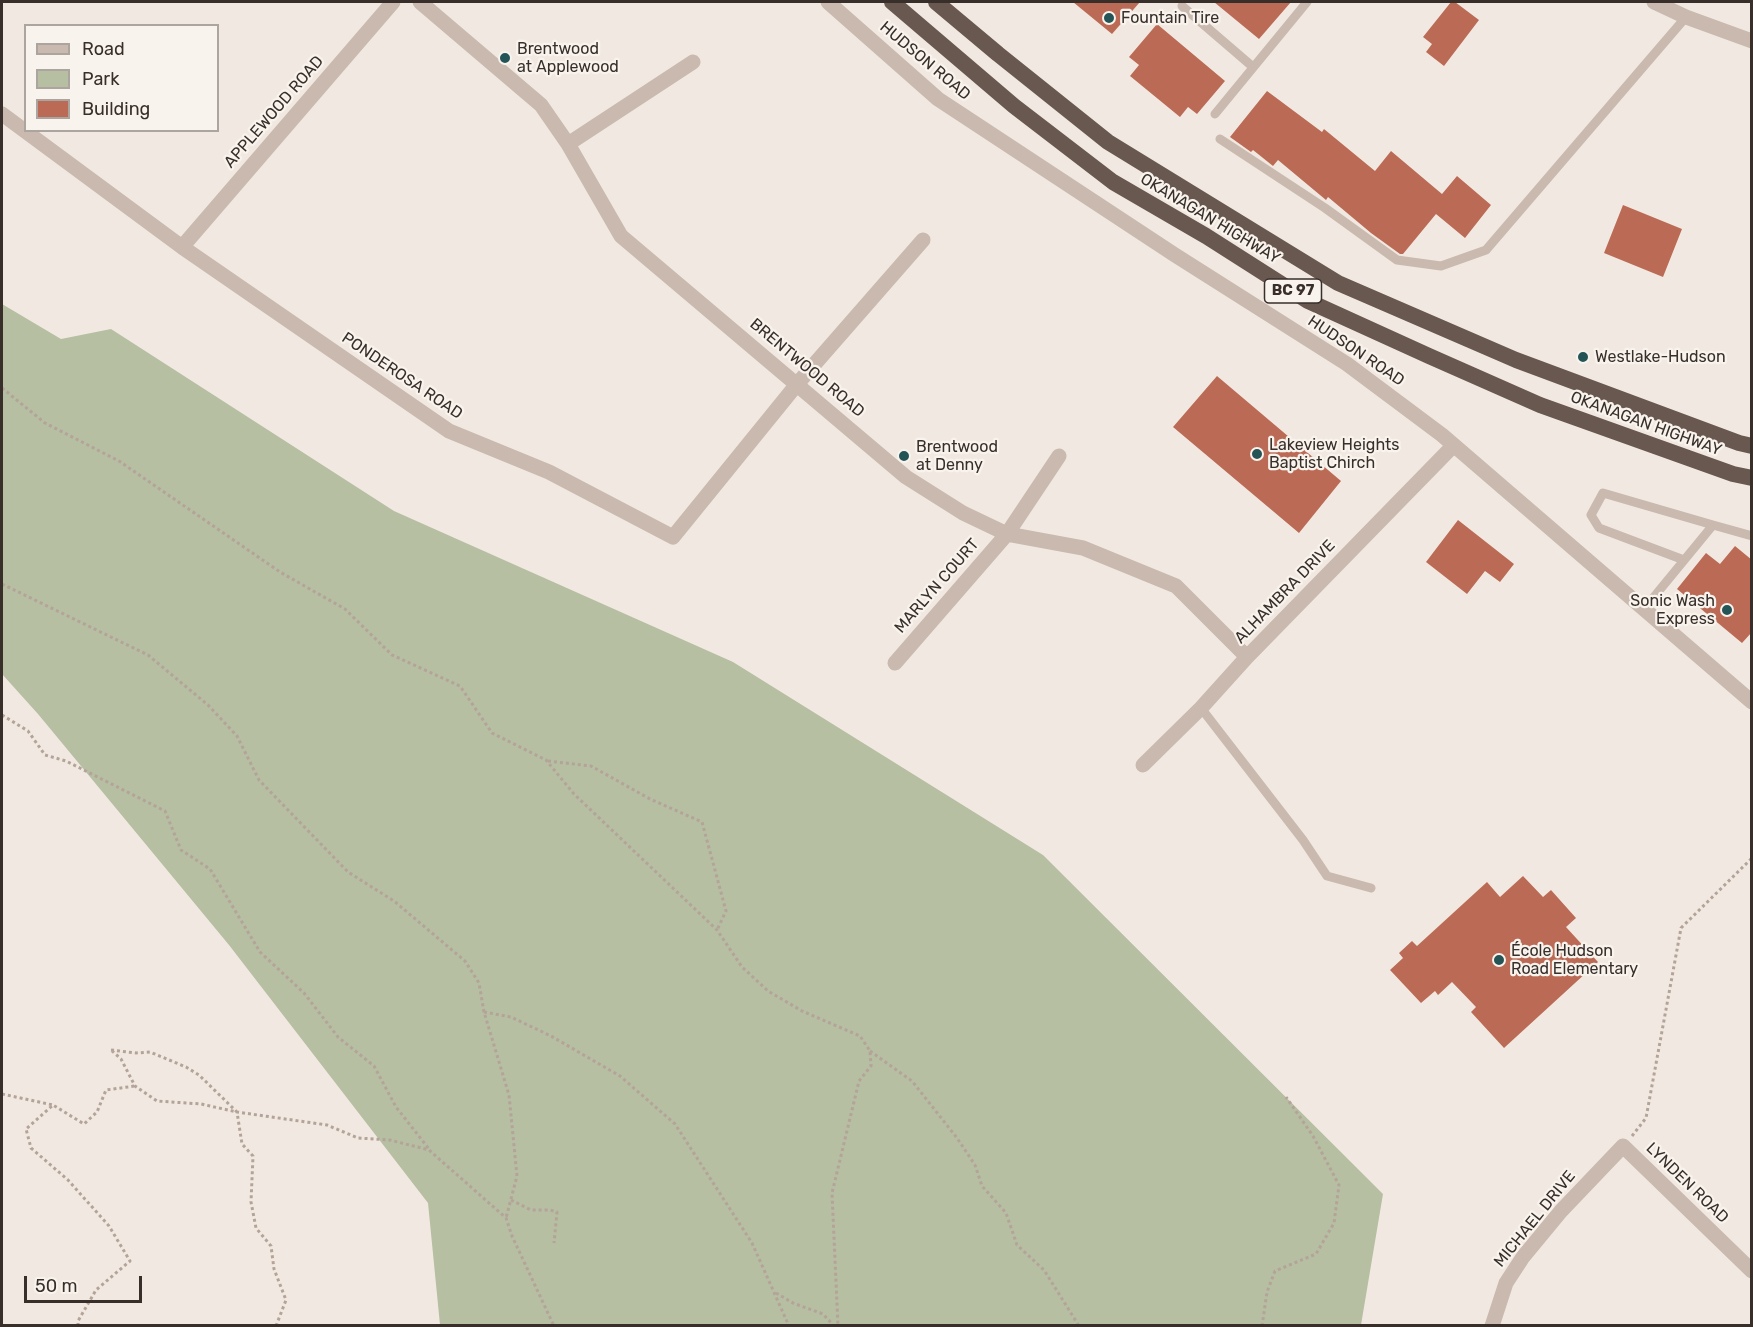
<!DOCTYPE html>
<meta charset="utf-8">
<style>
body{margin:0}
#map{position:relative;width:1753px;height:1327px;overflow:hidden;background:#f1e9e1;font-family:Rubik,sans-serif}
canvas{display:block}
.frame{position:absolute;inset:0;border:3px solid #382f2b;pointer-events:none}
.legend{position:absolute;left:24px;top:24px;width:195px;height:108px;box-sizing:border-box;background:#f9f3ed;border:2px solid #aca59f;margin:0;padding:8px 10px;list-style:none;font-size:18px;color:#382f2b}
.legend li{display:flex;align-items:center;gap:12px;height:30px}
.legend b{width:30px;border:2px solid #aca59f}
.scale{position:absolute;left:24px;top:1276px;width:118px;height:27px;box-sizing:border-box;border:3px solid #382f2b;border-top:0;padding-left:8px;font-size:18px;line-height:21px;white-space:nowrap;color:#382f2b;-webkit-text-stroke:4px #f9f3ed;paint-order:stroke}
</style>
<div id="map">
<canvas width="1753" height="1327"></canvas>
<div class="frame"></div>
<ul class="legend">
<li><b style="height:8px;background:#c9b9ae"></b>Road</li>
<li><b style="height:16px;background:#b6bfa2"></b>Park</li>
<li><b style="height:16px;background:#bb6b55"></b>Building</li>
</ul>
<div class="scale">50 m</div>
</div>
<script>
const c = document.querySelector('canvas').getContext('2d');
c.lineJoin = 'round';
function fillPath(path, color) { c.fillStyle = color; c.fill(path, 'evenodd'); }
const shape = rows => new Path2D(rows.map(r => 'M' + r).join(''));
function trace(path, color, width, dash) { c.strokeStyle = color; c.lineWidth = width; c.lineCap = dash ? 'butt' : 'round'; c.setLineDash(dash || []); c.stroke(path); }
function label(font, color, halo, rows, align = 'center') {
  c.font = font + ' Rubik,sans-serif'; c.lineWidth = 4.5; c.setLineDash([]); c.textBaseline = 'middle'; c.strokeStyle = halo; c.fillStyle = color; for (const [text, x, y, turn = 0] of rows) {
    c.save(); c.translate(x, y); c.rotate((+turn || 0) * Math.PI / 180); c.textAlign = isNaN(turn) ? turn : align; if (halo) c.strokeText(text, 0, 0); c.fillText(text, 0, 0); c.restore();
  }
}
fillPath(shape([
 [2,304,61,339,111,329,394,511,733,662,1043,855,1383,1194,1361,1325,440,1325,428,1203,229,945,38,714,2,674]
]), '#b6bfa2');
fillPath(shape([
 [1073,2,1140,2,1112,34],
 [1214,2,1291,2,1259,39],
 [1451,2,1455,2,1479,20,1444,66,1426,52,1432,44,1423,37],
 [1157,24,1225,81,1197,114,1188,107,1180,117,1130,76,1139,65,1129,57],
 [1267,91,1322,132,1324,129,1375,171,1391,151,1442,194,1457,176,1491,205,1465,238,1436,214,1403,254,1400,254,1371,233,1328,197,1326,200,1278,160,1273,166,1253,150,1251,152,1230,137],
 [1623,205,1682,229,1663,277,1604,253],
 [1217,376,1341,481,1299,533,1173,427],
 [1458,520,1514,564,1500,582,1485,571,1467,594,1426,562],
 [1735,546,1752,560,1752,632,1742,643,1677,589,1706,553,1720,564],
 [1523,876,1543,897,1551,890,1576,918,1566,927,1598,962,1504,1048,1471,1012,1476,1007,1452,982,1438,995,1435,991,1421,1003,1390,970,1403,958,1399,953,1412,941,1417,946,1487,882,1500,897]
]), '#bb6b55');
trace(shape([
 [2,388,45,423,119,461,280,572,345,609,392,655,460,686,492,733,546,760,574,794,717,930,742,967,768,991,802,1011,860,1036,870,1051,871,1066,859,1081,832,1193,838,1326],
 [2,584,148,655,208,705,237,736,259,780,348,872,394,901,465,961,479,983,484,1012,509,1095,517,1176,506,1218],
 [2,715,28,731,45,755,66,761,165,811,181,850,210,869,260,952,304,993,338,1037,374,1066,396,1107,429,1149],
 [548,761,591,766,650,799,702,822,726,911,717,930],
 [484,1012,511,1017,551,1036,620,1076,675,1124,752,1243,789,1326],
 [111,1050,136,1053,150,1052,186,1067,199,1075,237,1112,201,1104,157,1101,135,1086,121,1059,111,1050],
 [870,1051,912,1081,957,1138,975,1165,982,1186,1006,1213,1017,1245,1044,1270,1079,1326],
 [2,1094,53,1105],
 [1632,1136,1646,1118,1681,928,1752,858],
 [511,1200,531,1210,550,1210,557,1212,554,1243],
 [776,1293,793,1303,823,1314,834,1326],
 [78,1326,78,1321,96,1290,130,1261,109,1226,68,1180,31,1148,26,1129,53,1105,84,1124,97,1112,106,1090,135,1086],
 [276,1326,286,1300,274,1269,271,1246,256,1228,251,1202,253,1156,242,1144,237,1112,327,1125,358,1138,390,1140,429,1150,506,1218,512,1236,554,1326],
 [688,1326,691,1326],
 [1262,1326,1267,1292,1275,1271,1316,1254,1334,1223,1339,1185,1313,1136,1286,1097]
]), '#b4a398', 3, [3, 3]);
trace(shape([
 [1182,6,1253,67],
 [1215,114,1307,2],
 [1220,139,1325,208,1397,260,1441,266,1486,250,1686,17],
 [1684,560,1599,528,1591,515,1603,493,1713,525],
 [1644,609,1713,525,1752,536],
 [1201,708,1303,840,1327,876,1371,888]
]), '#c9b9ae', 9);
trace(shape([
 [420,2,541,105,568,144,621,236,906,477,963,513,1007,534,1083,548,1176,586,1247,657],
 [828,2,938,99,1175,255,1347,364,1442,435,1752,702],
 [1654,2,1686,17,1752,41],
 [2,114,182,247,449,431,549,472,673,537,798,383,923,240],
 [568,144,693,62],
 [182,247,393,2],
 [895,663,1007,534,1059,456],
 [1143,765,1201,708,1247,657,1454,445],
 [1492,1326,1506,1283,1523,1257,1561,1211,1623,1146,1752,1271]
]), '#c9b9ae', 15);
trace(shape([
 [892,2,1014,106,1113,182,1206,236,1308,301,1429,356,1540,405,1733,474,1752,478],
 [936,2,998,54,1108,142,1338,283,1516,360,1739,443,1752,446]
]), '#685850', 16);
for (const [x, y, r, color] of [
 [1109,18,6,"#245456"],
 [505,58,6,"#245456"],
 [1583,357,6,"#245456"],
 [1257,454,6,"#245456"],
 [904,456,6,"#245456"],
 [1727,610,6,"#245456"],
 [1499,960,6,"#245456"]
]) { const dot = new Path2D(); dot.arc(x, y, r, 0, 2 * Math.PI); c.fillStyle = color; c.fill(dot); trace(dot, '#f9f3ed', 2); }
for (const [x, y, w] of [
 [1293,291,57]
]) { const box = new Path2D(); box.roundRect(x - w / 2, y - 12, w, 24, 4.5); c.fillStyle = '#f9f3ed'; c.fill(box); trace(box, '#382f2b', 1.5); }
label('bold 15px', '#382f2b', null, [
 ["BC 97",1293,291]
]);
label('16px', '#382f2b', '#f9f3ed', [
 ["Fountain Tire",1121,18],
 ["Brentwood",517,49],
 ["at Applewood",517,67],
 ["Westlake-Hudson",1595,357],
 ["Lakeview Heights",1269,445],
 ["Baptist Chirch",1269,463],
 ["Brentwood",916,447],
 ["at Denny",916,465],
 ["Sonic Wash",1715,601,"right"],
 ["Express",1715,619,"right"],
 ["École Hudson",1511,951],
 ["Road Elementary",1511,969]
], 'left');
label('16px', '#382f2b', '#f9f3ed', [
 ["HUDSON ROAD",925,61,40],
 ["APPLEWOOD ROAD",274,112,-49],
 ["OKANAGAN HIGHWAY",1210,219,31],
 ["HUDSON ROAD",1356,351,34],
 ["BRENTWOOD ROAD",807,368,40],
 ["PONDEROSA ROAD",402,376,34],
 ["OKANAGAN HIGHWAY",1646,424,20],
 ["MARLYN COURT",937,586,-49],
 ["ALHAMBRA DRIVE",1285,592,-46],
 ["LYNDEN ROAD",1687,1183,44],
 ["MICHAEL DRIVE",1535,1219,-51]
]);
</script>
